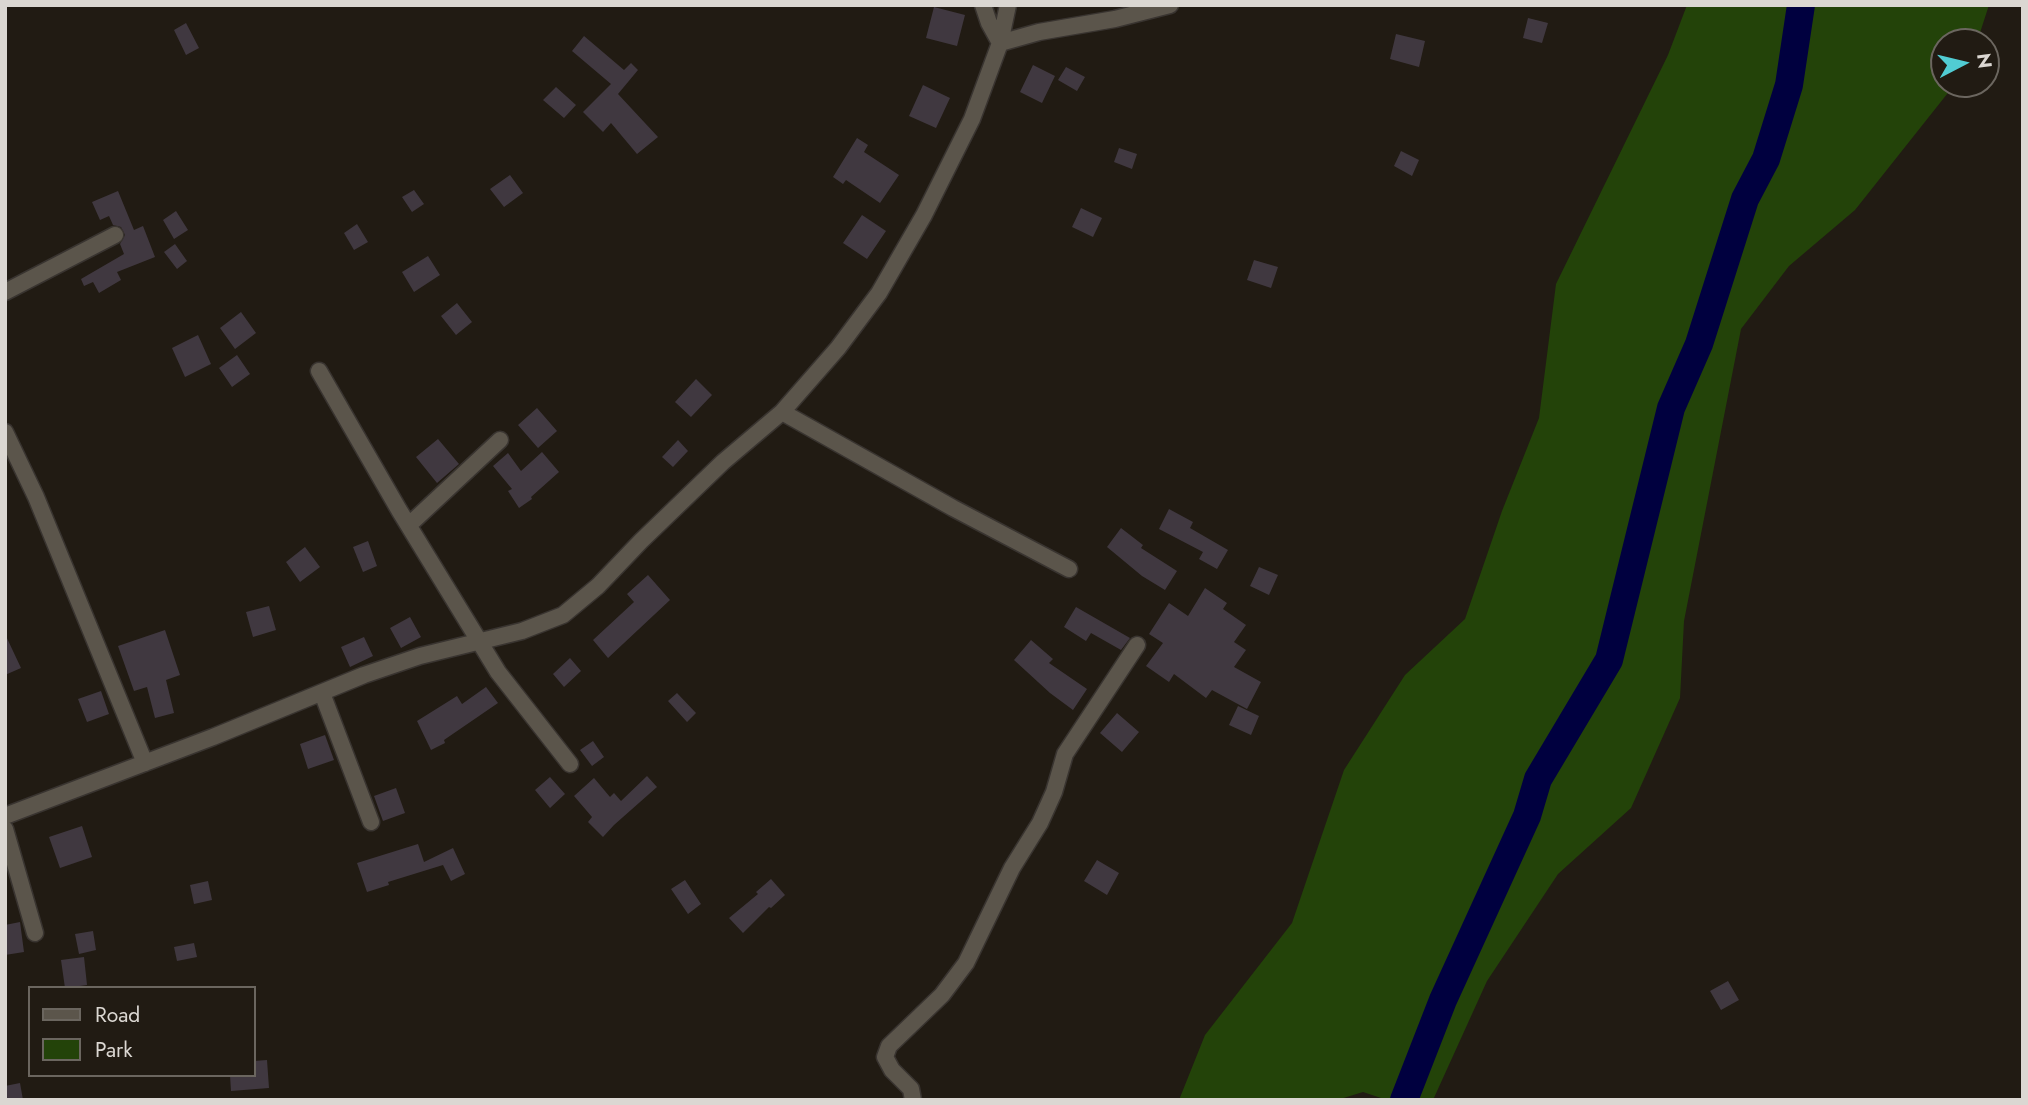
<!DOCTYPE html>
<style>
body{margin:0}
#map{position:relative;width:2028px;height:1105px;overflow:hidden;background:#211b13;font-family:Jost,sans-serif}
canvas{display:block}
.frame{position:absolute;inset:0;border:7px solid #dbd7d2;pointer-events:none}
.legend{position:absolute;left:28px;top:986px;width:228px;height:91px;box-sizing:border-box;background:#211b13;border:2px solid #6b665f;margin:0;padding:9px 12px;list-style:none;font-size:21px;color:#dbd7d2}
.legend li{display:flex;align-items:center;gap:14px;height:35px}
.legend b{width:35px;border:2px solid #6b665f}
.north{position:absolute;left:1930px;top:28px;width:70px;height:70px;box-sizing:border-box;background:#211b13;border:2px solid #6b665f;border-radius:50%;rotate:83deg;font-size:19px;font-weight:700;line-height:28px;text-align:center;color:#dbd7d2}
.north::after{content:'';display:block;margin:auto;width:24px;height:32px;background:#51ccd3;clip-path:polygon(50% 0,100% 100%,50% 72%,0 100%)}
</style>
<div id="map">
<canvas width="2028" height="1105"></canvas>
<div class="frame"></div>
<ul class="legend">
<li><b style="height:9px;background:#5b554b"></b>Road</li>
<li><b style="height:19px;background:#234309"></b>Park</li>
</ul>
<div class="north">N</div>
</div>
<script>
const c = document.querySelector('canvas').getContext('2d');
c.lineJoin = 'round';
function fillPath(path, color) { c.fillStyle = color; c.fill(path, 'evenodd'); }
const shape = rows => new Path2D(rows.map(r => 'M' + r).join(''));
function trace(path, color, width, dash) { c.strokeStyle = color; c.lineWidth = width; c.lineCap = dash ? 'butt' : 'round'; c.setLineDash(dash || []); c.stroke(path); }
fillPath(shape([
 [1687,5,1989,5,1977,42,1944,42,1944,84,1955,84,1855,210,1789,266,1741,329,1684,621,1680,698,1631,808,1558,874,1487,981,1433,1100,1387,1100,1363,1092,1337,1100,1179,1100,1205,1035,1292,923,1344,770,1405,675,1465,619,1502,511,1539,418,1556,284,1668,55]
]), '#234309');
trace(shape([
 [1404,1100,1443,1000,1527,816,1538,779,1609,660,1671,408,1699,344,1745,199,1766,159,1789,85,1801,5]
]), '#00003f', 28);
fillPath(shape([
 [934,7,965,15,957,46,926,38],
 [1528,18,1548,23,1542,43,1523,38],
 [186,23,199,48,186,55,174,30],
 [1396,34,1425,41,1419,67,1390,59],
 [584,36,624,70,631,63,638,70,618,94,658,137,637,154,611,123,603,132,583,112,611,84,572,51],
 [1033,65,1055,76,1042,103,1020,92],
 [1066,67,1085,77,1077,91,1058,80],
 [923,85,950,98,936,128,909,116],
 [556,87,576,105,564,118,543,100],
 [857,138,868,145,864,152,899,175,880,203,846,180,843,184,833,177],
 [1119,148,1137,154,1132,169,1114,162],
 [1401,151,1419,160,1412,176,1394,166],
 [510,175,523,193,504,207,490,189],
 [414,190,424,204,412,212,402,197],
 [118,191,134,230,143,226,155,257,117,272,121,280,99,293,93,282,84,286,81,279,124,254,120,244,125,235,121,227,113,225,109,216,100,220,92,202],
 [1081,208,1102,218,1093,237,1072,227],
 [176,211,188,230,174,239,163,220],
 [862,215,886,231,867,259,843,243],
 [357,224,368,242,354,250,344,233],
 [175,244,187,261,177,269,164,252],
 [428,256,440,275,414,292,402,272],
 [1254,260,1278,267,1271,288,1247,280],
 [457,303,472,322,456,335,441,316],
 [241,312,256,333,235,349,220,328],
 [198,335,211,364,185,377,172,348],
 [237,355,250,374,232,387,219,368],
 [696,379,712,395,691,417,675,402],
 [537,408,557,431,538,448,518,425],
 [438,439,459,464,437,483,416,457],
 [678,440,688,451,673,467,662,457],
 [542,452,559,472,531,497,532,499,519,508,508,491,512,489,493,466,508,453,521,471],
 [1169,509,1193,522,1190,528,1228,550,1217,569,1199,559,1203,552,1159,529],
 [1121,528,1143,545,1141,548,1177,571,1165,590,1142,576,1107,547],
 [368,541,377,566,363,572,353,547],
 [305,547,320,567,300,582,286,562],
 [1259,567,1278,575,1269,595,1250,586],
 [648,575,670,600,608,658,593,640,634,602,627,594],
 [1205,588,1227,603,1223,609,1246,625,1234,642,1246,650,1234,667,1261,682,1247,709,1212,690,1206,698,1174,674,1169,682,1146,666,1163,643,1149,634,1169,603,1188,616],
 [269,606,276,630,253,637,246,612],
 [1076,607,1130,638,1121,650,1091,633,1086,641,1064,627],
 [410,617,421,637,401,648,390,628],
 [165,630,180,675,166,680,174,713,155,718,147,687,134,691,118,646],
 [5,634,21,668,5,675],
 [364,637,373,656,350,667,341,647],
 [1031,640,1053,659,1049,663,1087,689,1073,710,1050,693,1014,660],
 [570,658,581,671,564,687,553,674],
 [486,687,498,703,444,740,445,743,431,750,417,721,457,696,462,704],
 [101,691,109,714,87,722,78,699],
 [677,693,696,713,687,722,668,701],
 [1238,706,1259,716,1251,735,1229,725],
 [1117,713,1139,732,1122,752,1100,733],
 [325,735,334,760,308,769,300,744],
 [593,741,604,757,592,766,580,750],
 [647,776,657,787,614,825,603,837,588,822,592,817,574,796,594,778,610,797,614,793,621,801],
 [550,777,565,794,550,808,535,790],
 [396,788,405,813,383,821,374,796],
 [82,826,92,857,60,868,49,837],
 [418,844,424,862,453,848,465,874,451,881,443,865,388,882,389,885,367,892,357,863],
 [1097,860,1119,873,1107,895,1084,881],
 [771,879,785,895,771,908,769,907,743,933,729,918,758,894,756,892],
 [685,880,701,904,688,914,671,889],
 [208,881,212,900,194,904,190,885],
 [20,922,24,952,5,955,5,925],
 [93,931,96,950,79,954,75,934],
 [194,943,197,957,177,961,174,947],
 [84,957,87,985,65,988,61,960],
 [1728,981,1739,1000,1721,1010,1710,991],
 [267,1060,269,1088,231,1091,230,1075,254,1075,254,1061],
 [20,1083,23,1100,5,1100,5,1086]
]), '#403840');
const minor = shape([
 [983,5,989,23,1000,43],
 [1000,43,1039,32,1115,19,1170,5],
 [5,292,115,235],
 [319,371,399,510,498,672,570,764],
 [782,412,953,508,1069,569],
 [5,432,36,497,145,763],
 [409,525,500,440],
 [322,693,371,822],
 [5,816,213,737,364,675,420,656,522,631,563,615,598,586,641,541,723,462,782,412,838,348,879,293,924,215,972,119,1000,43,1008,5],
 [5,829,35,933],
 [913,1100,911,1089,892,1070,885,1057,889,1046,942,995,966,963,1012,868,1040,823,1054,792,1065,754,1137,645]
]);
trace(minor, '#393430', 19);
trace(minor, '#5b554b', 16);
</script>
